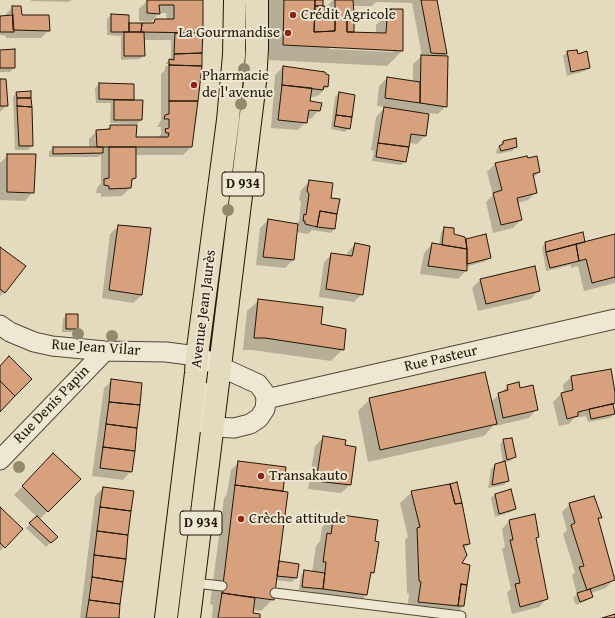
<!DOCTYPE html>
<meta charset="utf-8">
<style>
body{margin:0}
canvas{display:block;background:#e4dabd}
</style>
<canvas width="615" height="618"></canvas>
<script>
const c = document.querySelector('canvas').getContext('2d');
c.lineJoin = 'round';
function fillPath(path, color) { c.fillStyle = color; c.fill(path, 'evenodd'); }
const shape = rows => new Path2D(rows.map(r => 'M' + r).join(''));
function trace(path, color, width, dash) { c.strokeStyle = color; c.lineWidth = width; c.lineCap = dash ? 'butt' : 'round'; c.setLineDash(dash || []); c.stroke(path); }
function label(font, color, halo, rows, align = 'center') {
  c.font = font + ' "Gentium Book Plus",serif'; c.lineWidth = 4; c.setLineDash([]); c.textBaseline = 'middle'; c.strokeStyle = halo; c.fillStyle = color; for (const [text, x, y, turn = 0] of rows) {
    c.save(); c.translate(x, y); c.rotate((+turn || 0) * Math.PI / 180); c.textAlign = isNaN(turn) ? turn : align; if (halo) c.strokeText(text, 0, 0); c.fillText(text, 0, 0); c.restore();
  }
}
fillPath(shape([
 [31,0,72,0,69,2,31,1],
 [148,0,202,0,203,22,201,66,191,147,183,155,135,155,135,178,131,183,130,188,122,196,101,197,101,193,96,193,97,188,101,183,101,155,98,157,49,157,49,152,53,148,89,148,89,139,97,131,106,131,111,126,135,138,157,138,161,134,161,127,157,127,161,120,161,74,165,70,165,66,199,67,200,65,165,64,169,60,171,60,171,40,144,40,144,55,140,59,121,60,121,36,107,35,107,19,111,15,128,16,128,24,151,24,155,20,167,20,166,13,159,13,151,22,139,21,139,9],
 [269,0,322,0,322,7,324,9,333,0,436,0,446,54,443,57,446,106,438,114,418,112,425,136,417,144,409,143,405,161,401,165,372,161,374,151,371,150,376,117,385,107,377,106,379,86,387,78,413,81,413,64,422,56,412,3,376,2,372,6,353,6,353,31,351,33,374,34,376,31,376,25,383,18,383,14,387,10,402,51,387,66,269,60],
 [329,47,393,50,393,52,329,49],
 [13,7,21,16,49,30,41,38,6,38,6,36,0,35,0,17,5,17,5,15],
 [0,51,14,68,10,72,0,72],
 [567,52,577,55,589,67,585,71,567,76,563,56],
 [283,67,327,86,319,95,314,97,310,97,309,101,319,110,311,119,307,118,306,122,298,130,271,128,275,75],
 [0,80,7,105,0,112],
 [99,84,133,85,133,101,141,120,137,124,110,123,111,103,96,103,95,88],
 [30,92,32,146,28,150,15,150,13,96,17,93],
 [339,93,349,128,345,132,331,129,335,97],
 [503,142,516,147,512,151,497,154,496,151],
 [8,155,33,192,25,201,0,200,0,163],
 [527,158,539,172,533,178,536,192,528,200,518,203,521,220,513,228,493,233,486,202,493,195,487,172,495,164],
 [310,181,330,198,334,229,331,233,312,230,308,234,296,232,293,260,285,268,256,265,260,228,268,220,296,224,299,221,301,202,299,199,301,190],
 [118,226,142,295,133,303,102,298,110,234],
 [445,228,453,235,465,240,485,235,490,257,486,261,466,267,466,271,458,279,420,274,424,253,432,244,439,246,441,232],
 [615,235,615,283,584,291,578,266,571,268,571,265,546,271,542,247,546,243,582,244],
 [355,244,362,294,354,302,319,297,324,262,332,254,346,256,347,253],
 [0,249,4,292,0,296],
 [480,280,539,290,531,299,478,311,472,288],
 [259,300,320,325,343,349,331,361,252,350,243,350,247,311],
 [67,315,77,328,73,332,62,332,63,319],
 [571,377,615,398,615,403,612,406,614,414,610,418,588,422,586,416,574,418,569,424,559,426,553,402,561,394,564,393,563,385],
 [112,380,131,471,123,480,92,476,104,388],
 [508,386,519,389,537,409,529,418,495,426,495,424,484,436,368,462,358,411,370,399,491,402],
 [324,437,344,445,355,448,350,485,341,493,308,489,315,446],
 [504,440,514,457,510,461,505,462,508,481,504,485,488,488,491,469,495,465,503,463,500,444],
 [53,455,79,479,39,520,56,537,46,547,26,528,37,517,14,495],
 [239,462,285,468,278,564,296,578,292,582,276,580,273,599,261,611,253,610,252,614,259,618,212,618,213,605,210,604,224,498,227,494,231,470],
 [103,488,117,618,80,618,95,496],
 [412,492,469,544,464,549,461,564,463,606,459,610,454,609,446,617,407,613,409,594,407,593,405,540,408,537,400,503],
 [495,494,515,508,511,512,495,517,491,498],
 [570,504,600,517,597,521,614,579,606,588,591,593,592,597,588,600,576,605,573,598,577,594,572,576,575,572,563,534,567,530,562,512],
 [0,508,21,529,0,551],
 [334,515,374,542,373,573,369,577,366,595,355,607,311,601,313,592,299,590,301,575,305,571,312,572,316,546,320,541,322,527],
 [510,520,538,537,535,539,547,599,539,607,512,614,507,593,511,589,502,549,505,547,502,529]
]), '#0003');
const building = shape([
 [147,0,203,0,203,33,141,32,142,23,154,23,155,19,174,19,174,5,159,5,160,14,147,13,147,0],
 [284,0,315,0,314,32,335,31,335,0,353,0,354,14,347,14,347,32,386,33,387,19,391,19,391,9,403,9,403,51,283,45,284,0],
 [315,0,323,0,323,6,315,6,315,0],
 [421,0,437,0,447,54,431,53,421,0],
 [12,6,21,6,22,15,49,15,50,31,13,30,12,6],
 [315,6,325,6,325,19,335,19,335,31,314,32,315,6],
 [387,9,391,9,391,19,387,19,387,9],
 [111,14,129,15,129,32,111,32,111,14],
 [347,14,354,14,354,32,347,32,347,14],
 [13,15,14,32,0,32,0,16,13,15],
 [129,23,142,23,141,32,129,32,129,23],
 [124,32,144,32,145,56,124,56,124,32],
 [175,33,203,33,202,53,174,54,175,33],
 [15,49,15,68,0,68,0,50,15,49],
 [577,50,578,54,587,51,590,68,571,72,567,51,577,50],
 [202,53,202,66,169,65,169,59,174,60,174,54,202,53],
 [421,55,448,56,447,107,420,103,421,55],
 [169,65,202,66,198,101,169,101,169,65],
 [283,66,325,72,326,74,329,75,328,87,324,86,323,90,282,85,283,66],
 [387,77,420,82,420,103,385,98,387,77],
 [0,79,6,79,8,106,0,106,0,79],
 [99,83,134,84,134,100,99,99,99,83],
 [282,85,312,88,310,101,322,103,320,111,309,110,307,123,278,120,282,85],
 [31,91,31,98,17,98,16,92,31,91],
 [339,92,355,95,352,117,336,115,339,92],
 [17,98,31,98,32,107,17,106,17,98],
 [114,100,143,100,142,120,114,120,114,100],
 [169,101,198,101,192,147,97,147,96,130,110,129,110,125,137,125,136,137,168,137,169,133,166,133,165,129,169,128,169,119,164,119,165,115,169,114,169,101],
 [17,106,32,107,33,146,19,146,17,106],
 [384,107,429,114,426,136,411,134,409,147,378,143,384,107],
 [336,115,352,117,350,129,334,126,336,115],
 [516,138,517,147,501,151,499,146,503,144,503,141,516,138],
 [378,143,409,147,406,162,376,157,378,143],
 [53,147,103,147,103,153,53,154,53,147],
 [109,147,136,147,136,178,132,179,131,188,109,189,109,186,104,185,104,179,109,178,109,147],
 [7,154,36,154,34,193,7,192,7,154],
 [527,156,528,158,537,156,540,172,533,174,537,193,517,198,522,220,501,225,493,193,502,190,495,163,527,156],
 [309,180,333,183,331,198,340,199,337,214,320,211,317,227,305,224,305,221,303,221,304,214,306,215,309,194,307,191,309,180],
 [320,211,337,214,335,229,317,227,320,211],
 [268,219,298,224,294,260,263,257,268,219],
 [118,225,151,228,142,295,109,290,118,225],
 [444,227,454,228,454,234,465,237,467,249,442,245,444,227],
 [583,232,585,242,546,252,545,242,583,232],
 [486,234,491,258,467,264,467,249,466,239,486,234],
 [615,234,615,277,592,283,586,259,579,261,576,244,615,234],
 [355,243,370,246,363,295,326,289,331,253,352,256,355,243],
 [432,243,467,249,467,271,428,266,432,243],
 [576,244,579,261,550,268,546,252,576,244],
 [0,247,26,266,5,293,0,289,0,247],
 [535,266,540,291,486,304,480,279,535,266],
 [258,299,323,307,321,324,346,329,344,350,265,338,254,338,258,299],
 [66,314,78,314,78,329,66,329,66,314],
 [9,356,32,379,15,396,0,381,0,366,9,356],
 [611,369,615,392,615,403,578,412,578,416,567,419,561,393,573,390,571,376,611,369],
 [485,372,497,424,380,450,369,398,485,372],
 [111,379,142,383,140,405,109,402,111,379],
 [0,381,15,396,0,412,0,381],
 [519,382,520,388,533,385,538,410,503,418,498,393,508,390,507,385,519,382],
 [109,402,140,405,137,428,106,424,109,402],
 [613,404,615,414,591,419,589,409,613,404],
 [106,424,137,428,135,451,103,447,106,424],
 [323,436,346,440,345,445,356,447,351,485,316,481,323,436],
 [512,438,516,457,507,460,503,439,512,438],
 [103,447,135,451,132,472,100,468,103,447],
 [53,453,81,479,48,512,22,486,53,453],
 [238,461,286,467,283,491,235,485,238,461],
 [505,461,509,481,492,485,495,464,505,461],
 [457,482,462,503,455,504,450,484,457,482],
 [450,484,455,504,462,503,470,544,463,545,467,555,462,563,470,565,467,585,461,584,458,606,418,602,421,582,419,581,417,528,420,527,411,491,450,484],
 [235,485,288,492,274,600,222,593,235,485],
 [103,487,134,491,131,511,100,507,103,487],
 [511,489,516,509,499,514,495,494,511,489],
 [594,496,602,518,598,518,615,580,587,590,579,567,584,566,571,525,575,523,569,503,594,496],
 [0,507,23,529,5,548,0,543,0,507],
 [100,507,131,511,128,535,97,531,100,507],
 [334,514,378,520,375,541,379,542,374,573,371,572,367,595,323,589,326,562,323,562,327,533,331,534,334,514],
 [535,514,539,537,536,538,548,599,520,607,515,584,520,583,510,540,513,540,509,520,535,514],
 [37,516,58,537,51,543,29,523,37,516],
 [97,531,128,535,126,559,94,555,97,531],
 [94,555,126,559,123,582,92,577,94,555],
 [279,561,299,564,297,578,277,576,279,561],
 [304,570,325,573,323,589,302,587,304,570],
 [92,577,123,582,120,604,89,600,92,577],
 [461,584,467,585,464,606,458,606,461,584],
 [590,589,593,597,580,602,577,593,590,589],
 [222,593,255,598,253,613,260,614,260,618,218,618,222,593],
 [89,600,120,604,119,618,86,618,89,600],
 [615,614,615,618,602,618,615,614]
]);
fillPath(building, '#d8a17e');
trace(building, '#231605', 1);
const lane = shape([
 [194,583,222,586],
 [275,593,461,616]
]);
const street = shape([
 [0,325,10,332,34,342,52,346,105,351,166,352,197,356,258,384,264,392,266,399,265,409,259,418,250,424,234,428,213,427,207,425,202,420,204,394,203,392],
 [266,399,615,319],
 [0,460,105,351]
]);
const primary = shape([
 [166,618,196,373,197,356,228,120,234,55,235,0],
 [189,618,255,82,257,49,257,0]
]);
trace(lane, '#534733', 11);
trace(street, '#534733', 21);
trace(primary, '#231605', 24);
trace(lane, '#ede7d4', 9);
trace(street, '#ede7d4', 19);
trace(primary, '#e4dabd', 22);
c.fillStyle = '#918a6f';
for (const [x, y] of [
 [244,69],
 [241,104],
 [228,210],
 [78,334],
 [112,336],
 [19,467]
]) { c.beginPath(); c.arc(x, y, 6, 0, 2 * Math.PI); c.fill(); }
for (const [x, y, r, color] of [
 [293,15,4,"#8f2418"],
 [288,33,4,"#8f2418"],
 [194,85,4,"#8f2418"],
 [261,476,4,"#8f2418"],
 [241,519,4,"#8f2418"]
]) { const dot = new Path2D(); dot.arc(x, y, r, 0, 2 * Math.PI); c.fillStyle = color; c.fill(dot); trace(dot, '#ede7d4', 1.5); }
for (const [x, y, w] of [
 [243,184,42],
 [201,523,42]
]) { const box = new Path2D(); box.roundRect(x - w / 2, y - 12, w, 24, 3); c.fillStyle = '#ede7d4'; c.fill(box); trace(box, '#231605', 1); }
label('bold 14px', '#231605', null, [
 ["D 934",243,184],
 ["D 934",201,523]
]);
label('15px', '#231605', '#ede7d4', [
 ["Crédit Agricole",301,15],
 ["La Gourmandise",280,33,"right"],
 ["Pharmacie",202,76],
 ["de l'avenue",202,93],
 ["Transakauto",269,476],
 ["Crèche attitude",249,519]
], 'left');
label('15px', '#231605', '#ede7d4', [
 ["Avenue Jean Jaurès",204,309,-83],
 ["Rue Jean Vilar",96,348,4],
 ["Rue Pasteur",441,359,-13],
 ["Rue Denis Papin",52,405,-46]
]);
</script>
